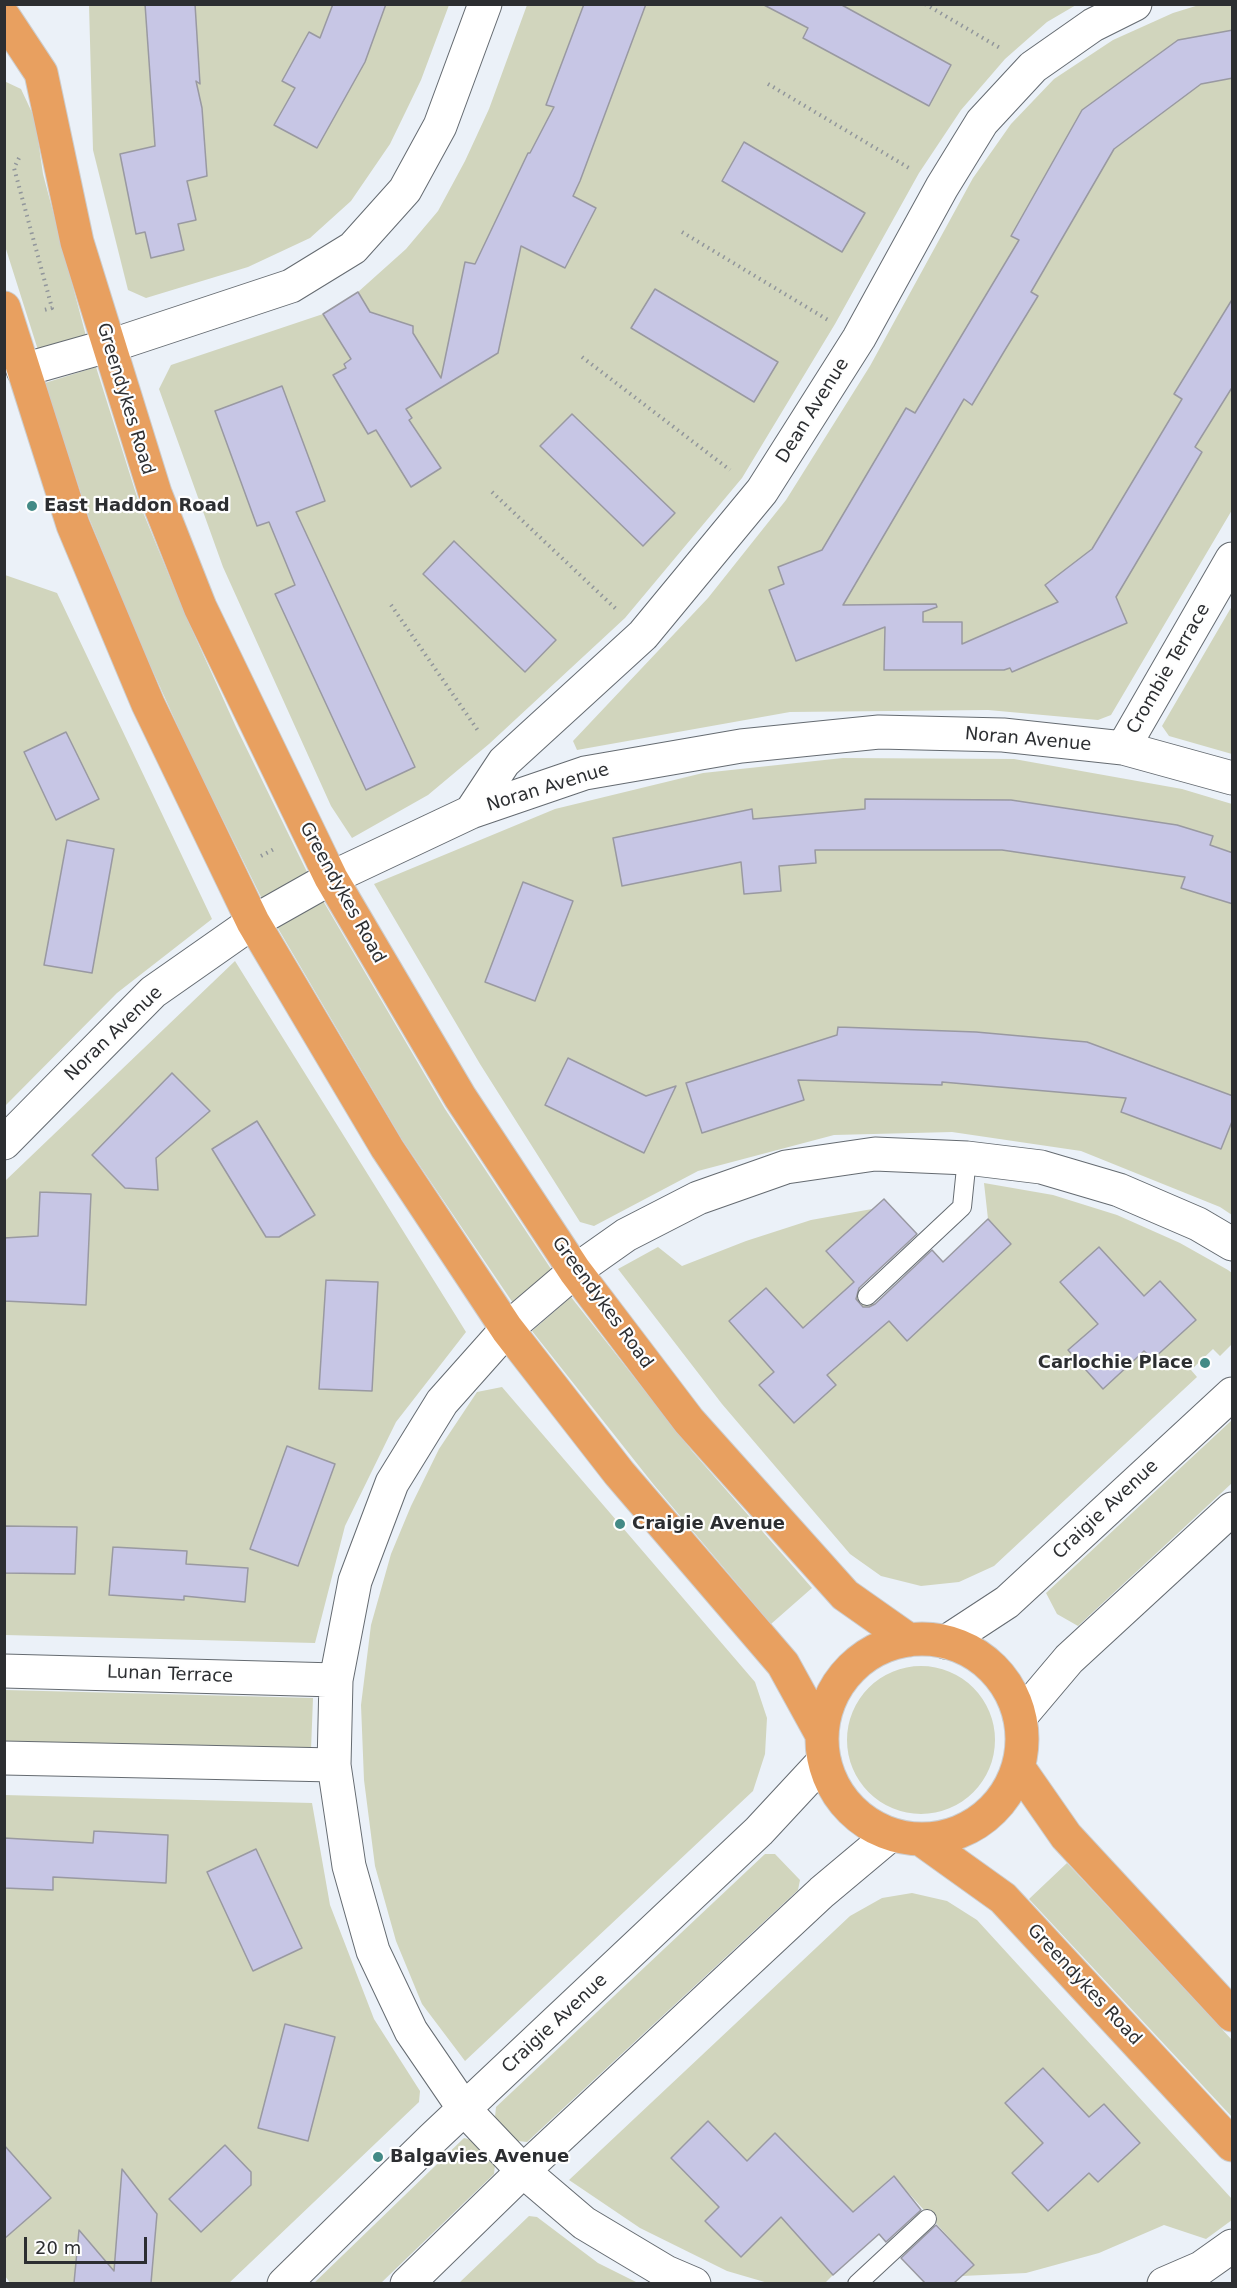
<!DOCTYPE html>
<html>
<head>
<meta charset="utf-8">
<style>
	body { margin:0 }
	#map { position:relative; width:1237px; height:2288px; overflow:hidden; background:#ebf1f8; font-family:"DejaVu Sans",sans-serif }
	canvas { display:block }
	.frame { position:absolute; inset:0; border:6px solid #2c2e31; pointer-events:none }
	.scale { position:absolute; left:24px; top:2237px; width:123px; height:27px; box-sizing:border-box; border:3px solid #2c2e31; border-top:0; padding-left:8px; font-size:18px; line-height:21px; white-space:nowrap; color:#2c2e31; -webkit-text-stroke:4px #fefefe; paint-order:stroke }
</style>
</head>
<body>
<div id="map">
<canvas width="1237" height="2288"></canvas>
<div class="frame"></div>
<div class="scale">20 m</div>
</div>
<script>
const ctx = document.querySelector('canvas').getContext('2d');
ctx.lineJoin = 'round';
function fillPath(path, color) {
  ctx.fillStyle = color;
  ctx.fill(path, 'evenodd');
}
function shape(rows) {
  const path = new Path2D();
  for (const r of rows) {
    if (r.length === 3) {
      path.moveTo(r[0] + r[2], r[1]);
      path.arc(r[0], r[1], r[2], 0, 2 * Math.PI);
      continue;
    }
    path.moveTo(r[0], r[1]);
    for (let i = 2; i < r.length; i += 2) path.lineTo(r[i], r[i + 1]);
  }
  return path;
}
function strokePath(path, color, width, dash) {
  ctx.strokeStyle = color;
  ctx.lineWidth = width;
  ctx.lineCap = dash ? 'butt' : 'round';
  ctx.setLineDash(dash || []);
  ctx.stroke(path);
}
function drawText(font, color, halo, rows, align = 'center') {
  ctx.font = font + ' "DejaVu Sans",sans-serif';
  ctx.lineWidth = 4.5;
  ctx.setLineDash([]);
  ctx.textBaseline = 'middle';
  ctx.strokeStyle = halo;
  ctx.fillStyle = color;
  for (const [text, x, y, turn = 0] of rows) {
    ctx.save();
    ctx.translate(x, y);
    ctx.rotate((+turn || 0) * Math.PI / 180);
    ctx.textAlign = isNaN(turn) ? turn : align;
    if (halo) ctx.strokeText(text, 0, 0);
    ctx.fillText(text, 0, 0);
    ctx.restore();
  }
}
const green = shape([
	[89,5,449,5,421,80,390,144,351,201,310,238,248,267,146,298,128,290,93,150],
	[527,5,1076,5,1047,22,1005,59,961,110,919,173,835,324,742,478,625,618,489,744,428,795,352,838,331,806,223,567,159,389,171,365,323,314,358,292,406,249,438,211,465,161,489,109],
	[1199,5,1232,5,1232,510,1111,715,1098,720,988,710,790,712,577,750,573,741,708,598,786,500,870,366,973,178,1011,124,1054,79,1113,40,1173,13],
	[4,81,21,89,35,119,43,174,86,336,38,350,5,246],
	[96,367,138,500,184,612,236,727,309,876,263,901,188,749,137,636,89,518,45,383],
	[5,575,57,593,212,919,117,993,5,1106],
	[1232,606,1232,754,1169,736,1162,726],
	[843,758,1014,759,1182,789,1232,804,1232,1215,1220,1207,1081,1151,952,1132,834,1135,698,1171,594,1226,580,1222,480,1064,374,884,555,809,703,773],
	[322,899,445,1109,553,1272,513,1303,401,1138,276,925],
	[235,961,466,1332,396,1422,345,1526,315,1643,5,1635,5,1181],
	[984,1183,1053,1195,1117,1215,1180,1243,1228,1270,1232,1273,1232,1344,1220,1356,1213,1349,1191,1370,1197,1377,994,1566,959,1582,921,1586,881,1576,850,1554,722,1404,618,1269,658,1247,682,1266,746,1241,811,1220,872,1209,826,1252,907,1340,1011,1244,988,1219],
	[571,1297,692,1451,812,1588,771,1624,654,1485,532,1331],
	[502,1387,755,1682,767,1718,765,1754,753,1791,465,2061,422,2004,396,1941,375,1866,364,1780,361,1705,371,1625,391,1554,411,1506,439,1449,477,1392],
	[1232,1420,1232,1483,1078,1626,1057,1614,1046,1593],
	[921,1740,74],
	[5,1690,313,1698,311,1750,5,1742],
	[4,1795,312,1803,330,1905,374,2019,420,2091,419,2102,229,2283,11,2284,5,2276],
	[765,1854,775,1854,800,1880,798,1890,527,2142,518,2141,495,2117,496,2107],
	[1067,1863,1232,2040,1232,2117,1029,1899],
	[912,1893,947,1901,977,1920,1232,2199,1232,2220,1206,2239,1164,2225,1099,2253,1026,2273,962,2276,974,2265,893,2176,811,2250,833,2275,825,2283,768,2283,727,2271,640,2228,569,2180,850,1916,882,1898],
	[464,2138,472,2140,495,2165,494,2174,381,2283,313,2284],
	[529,2216,537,2217,598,2263,638,2283,459,2283]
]);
const building = shape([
	[145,4,195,4,200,84,196,81,202,108,207,176,187,181,196,220,178,224,184,250,151,258,145,232,136,234,120,154,155,146,145,4],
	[333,4,386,4,365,62,317,148,274,125,295,88,282,81,309,32,320,38,333,4],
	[584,4,646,4,580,181,573,196,596,208,565,268,521,246,498,353,406,409,412,418,409,420,441,468,411,487,376,430,368,434,333,375,346,368,344,364,351,359,323,314,358,292,370,312,413,326,413,333,441,378,465,262,475,264,528,153,530,153,554,107,546,105,584,4],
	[762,4,840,4,951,65,929,106,803,38,808,28,762,4],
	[1233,30,1233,78,1201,84,1114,149,1031,292,1038,296,1005,350,972,405,964,399,843,605,936,604,937,607,923,612,923,622,962,622,962,644,1058,602,1045,585,1092,549,1182,399,1174,394,1233,298,1233,386,1195,447,1202,452,1116,597,1127,623,1012,672,1010,668,1004,670,884,670,885,627,796,661,769,590,784,584,778,567,822,550,906,408,915,413,1019,240,1011,236,1082,110,1178,40,1233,30],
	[744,142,865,213,842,252,722,181,744,142],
	[655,289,778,362,754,402,631,328,655,289],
	[282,386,325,501,296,512,415,767,366,790,275,594,295,585,269,522,257,526,215,411,282,386],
	[572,414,675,513,643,546,540,446,572,414],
	[454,541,556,640,525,672,423,574,454,541],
	[66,732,99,799,56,820,24,752,66,732],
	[865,799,1011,800,1177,825,1213,836,1210,845,1233,853,1233,904,1181,888,1185,877,1002,850,815,850,816,863,779,866,781,891,744,894,741,862,622,886,613,838,752,809,753,819,865,809,865,799],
	[67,840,114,849,92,973,44,965,67,840],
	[523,882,573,901,535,1001,485,982,523,882],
	[838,1027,976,1032,1087,1042,1233,1096,1233,1119,1221,1149,1121,1112,1126,1098,942,1082,942,1085,798,1080,804,1100,702,1133,686,1083,837,1035,838,1027],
	[568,1058,646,1096,676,1086,644,1153,545,1105,568,1058],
	[172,1073,210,1111,156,1158,158,1190,125,1188,92,1155,172,1073],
	[257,1121,315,1215,279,1237,266,1237,212,1149,257,1121],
	[40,1192,91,1194,86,1305,4,1301,4,1238,38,1236,40,1192],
	[884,1199,917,1234,859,1288,856,1299,863,1307,869,1307,875,1304,932,1250,943,1262,988,1219,1011,1244,907,1341,889,1321,827,1375,836,1385,794,1423,759,1385,774,1372,729,1321,766,1288,803,1328,854,1282,826,1251,884,1199],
	[1099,1247,1144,1296,1160,1281,1196,1320,1153,1359,1144,1351,1103,1389,1068,1350,1098,1324,1060,1282,1099,1247],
	[326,1280,378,1282,372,1391,319,1389,326,1280],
	[287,1446,335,1464,298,1566,250,1549,287,1446],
	[4,1526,77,1527,75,1574,4,1573,4,1526],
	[113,1547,187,1551,186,1564,248,1568,245,1602,184,1596,184,1600,109,1595,113,1547],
	[94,1831,168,1835,166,1883,53,1877,53,1890,4,1888,4,1838,93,1843,94,1831],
	[256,1849,302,1948,253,1971,207,1872,256,1849],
	[285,2024,335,2037,308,2141,258,2128,285,2024],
	[1043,2068,1089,2117,1104,2104,1140,2143,1098,2182,1089,2173,1048,2211,1012,2173,1043,2143,1005,2103,1043,2068],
	[708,2121,747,2161,775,2133,853,2212,894,2176,921,2210,886,2242,879,2234,833,2275,781,2217,741,2257,705,2221,719,2207,671,2158,708,2121],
	[4,2145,51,2198,4,2239,4,2145],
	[225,2145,251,2172,251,2185,201,2232,169,2199,225,2145],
	[122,2169,157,2214,151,2283,74,2283,79,2230,114,2271,122,2169],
	[936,2225,974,2265,954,2283,925,2283,901,2258,936,2225]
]);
const path = shape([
	[925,4,1000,48],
	[768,84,909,168],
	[19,158,14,168,52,308,44,310],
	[682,232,828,320],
	[582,357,730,470],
	[492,492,616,609],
	[391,605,479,732],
	[261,856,276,848]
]);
const service = shape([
	[867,1296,962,1207,967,1158],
	[857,2284,927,2219]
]);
const minor = shape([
	[23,370,125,341,291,286,353,248,405,190,440,126,485,4],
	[1123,748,1232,559],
	[471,812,504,762,643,635,762,491,859,338,942,187,982,122,1033,67,1093,25,1135,4],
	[4,1143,153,992,253,922,331,878,471,812,585,773,741,746,879,732,1003,735,1123,748,1232,778],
	[4,1671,336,1680],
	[4,1758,334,1765],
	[694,2284,666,2272,584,2223,523,2171,465,2110,411,2031,373,1951,349,1866,334,1765,336,1680,355,1581,392,1483,442,1402,507,1329,575,1271,626,1235,698,1198,786,1167,875,1154,967,1158,1041,1167,1119,1190,1198,1224,1232,1244],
	[1164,2284,1201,2268,1232,2246]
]);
const tertiary = shape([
	[946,1642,1007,1602,1232,1394],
	[1020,1717,1069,1659,1232,1509],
	[284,2284,432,2139,759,1831,824,1761],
	[407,2284,523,2171,822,1892,890,1835]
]);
const trunk = shape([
	[4,17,41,73,77,242,155,493,200,607,331,878,460,1097,575,1271,689,1421,845,1595,909,1640],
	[4,308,73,525,148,704,253,922,387,1148,507,1329,619,1473,783,1664,822,1735],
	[922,1739,100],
	[1018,1767,1066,1836,1232,2015],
	[922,1840,1003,1898,1232,2145]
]);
const markers = [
	[32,506,6,"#438a86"],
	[1205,1363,6,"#438a86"],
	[620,1524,6,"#438a86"],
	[378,2157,6,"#438a86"]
];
const streetNames = [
	["Greendykes Road",125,399,73],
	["Dean Avenue",813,411,-58],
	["Crombie Terrace",1169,669,-60],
	["Noran Avenue",1028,740,5],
	["Noran Avenue",548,788,-17],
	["Greendykes Road",342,893,61],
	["Noran Avenue",114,1034,-44],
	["Greendykes Road",602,1303,54],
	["Craigie Avenue",1106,1510,-43],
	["Lunan Terrace",170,1675,2],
	["Greendykes Road",1084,1985,47],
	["Craigie Avenue",555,2024,-43]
];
const poiNames = [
	["East Haddon Road",44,506],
	["Carlochie Place",1193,1363,"right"],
	["Craigie Avenue",632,1524],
	["Balgavies Avenue",390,2157]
];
fillPath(green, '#d1d5bd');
fillPath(building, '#c7c6e5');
strokePath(building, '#9999a1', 1.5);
strokePath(service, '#656b71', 20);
strokePath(minor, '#656b71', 35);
strokePath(tertiary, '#656b71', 35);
strokePath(trunk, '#cccdce', 35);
strokePath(path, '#91969b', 4, [1.5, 4.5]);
strokePath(service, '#fff', 18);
strokePath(minor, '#fff', 33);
strokePath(tertiary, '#fff', 33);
strokePath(trunk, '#e8a060', 33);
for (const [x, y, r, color] of markers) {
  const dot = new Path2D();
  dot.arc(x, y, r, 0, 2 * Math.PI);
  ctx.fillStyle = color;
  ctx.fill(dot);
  strokePath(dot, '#fefefe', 2);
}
drawText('18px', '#2c2e31', '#fefefe', streetNames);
drawText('bold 18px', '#2c2e31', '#fefefe', poiNames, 'left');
</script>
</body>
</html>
